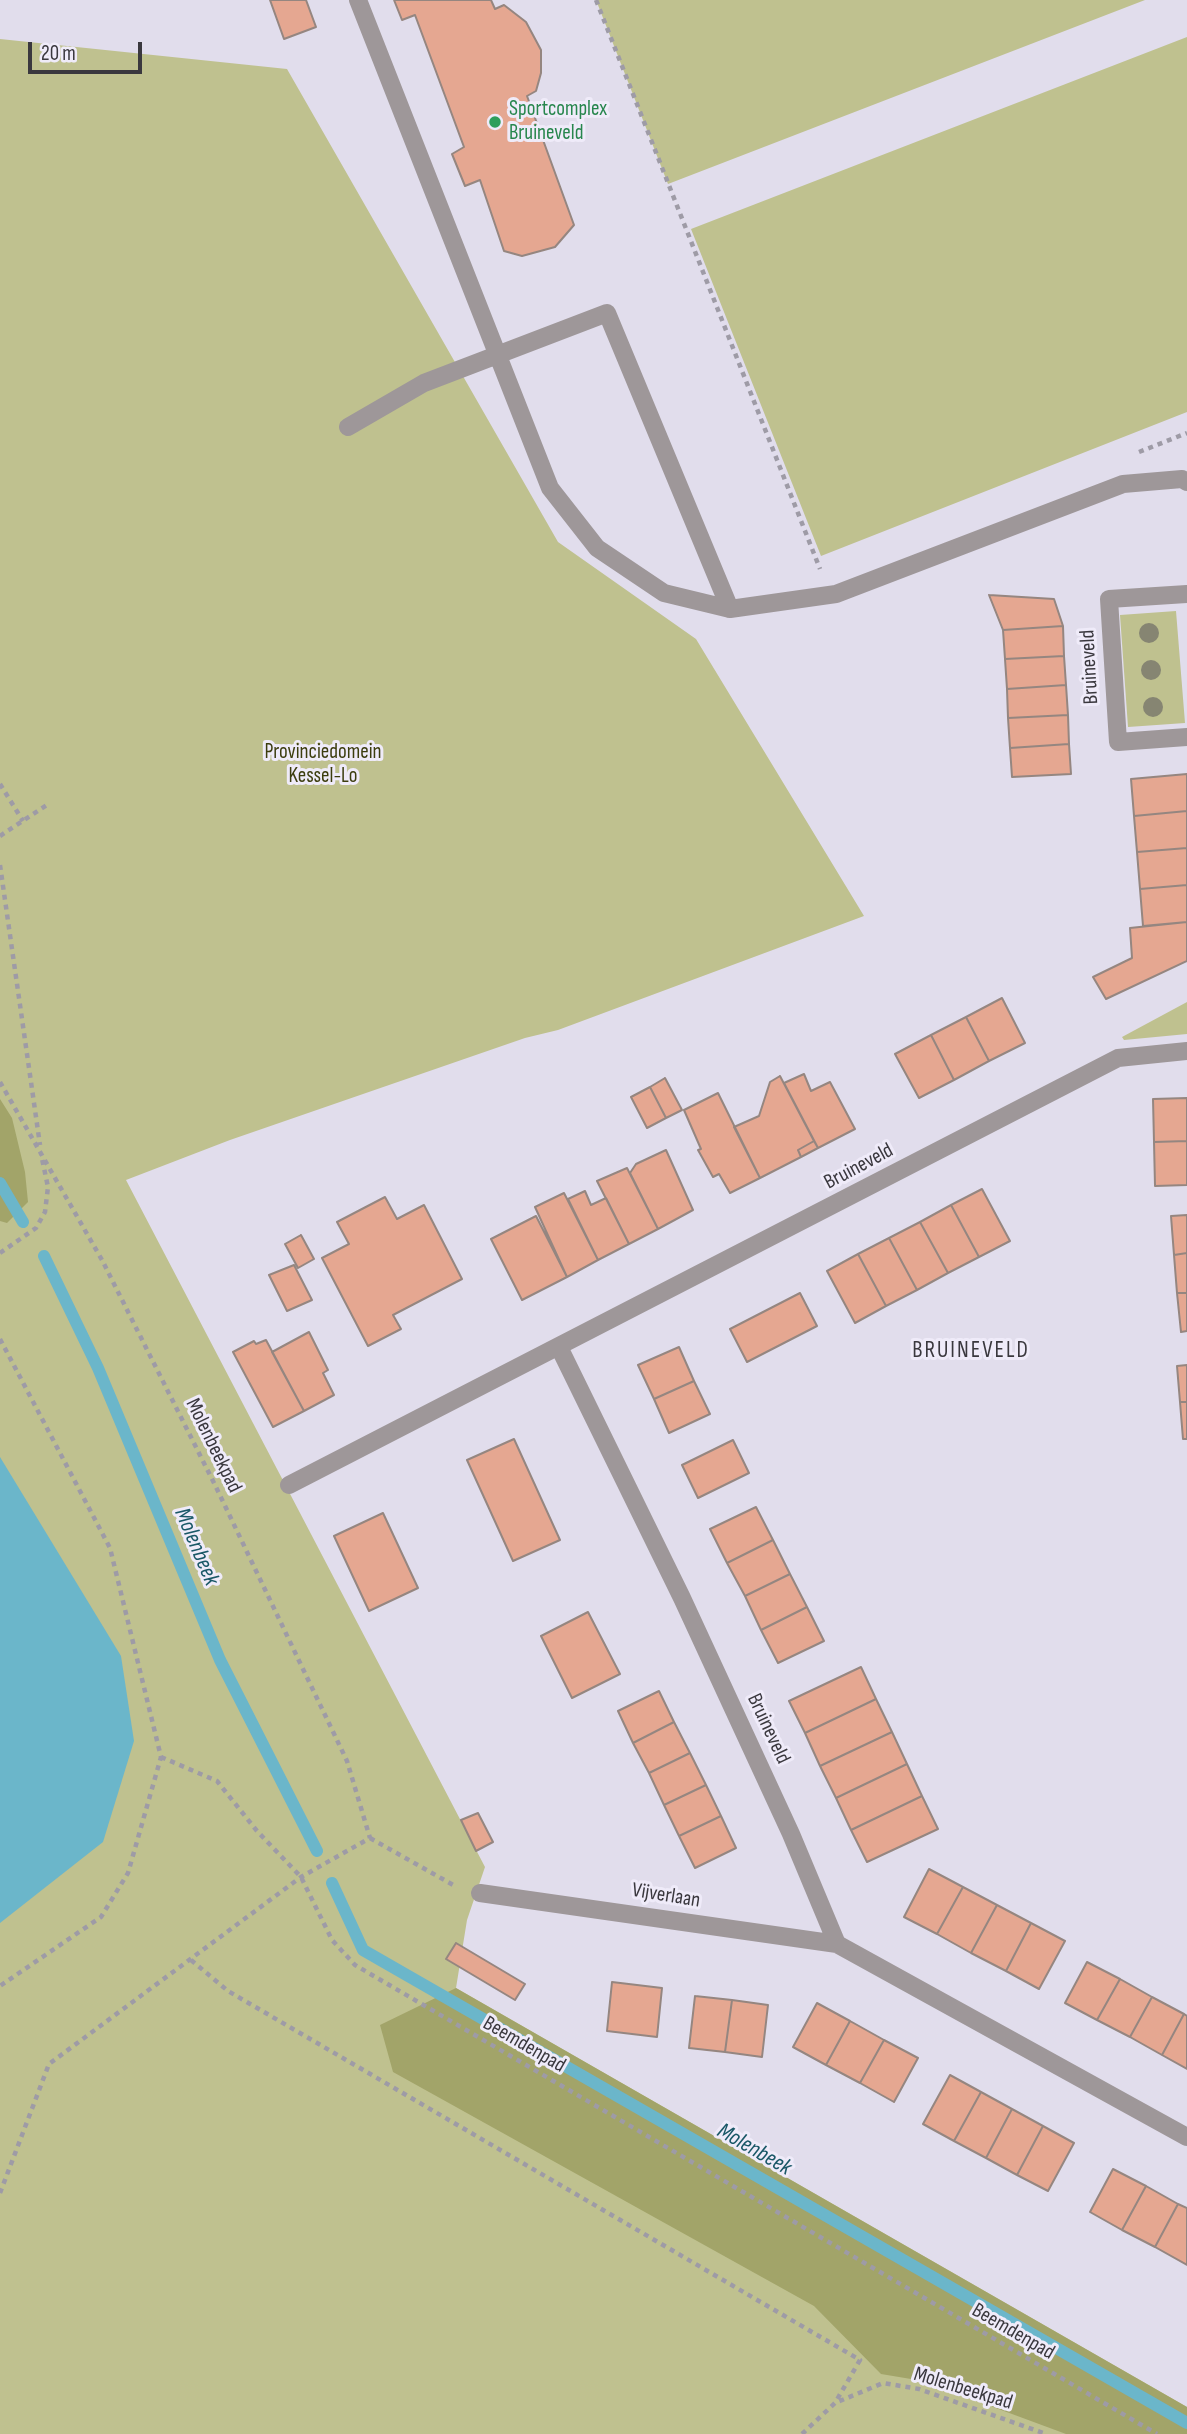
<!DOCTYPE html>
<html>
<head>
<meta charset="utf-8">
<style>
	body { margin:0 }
	#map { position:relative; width:1187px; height:2434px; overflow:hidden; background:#e1ddec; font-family:"Sofia Sans Condensed",sans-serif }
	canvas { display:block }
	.scale { position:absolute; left:28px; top:42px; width:114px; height:32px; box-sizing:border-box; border:4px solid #3a383e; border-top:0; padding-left:9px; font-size:21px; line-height:24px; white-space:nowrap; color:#3a383e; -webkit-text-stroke:5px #efebf9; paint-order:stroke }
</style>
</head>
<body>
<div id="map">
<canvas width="1187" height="2434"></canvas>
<div class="scale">20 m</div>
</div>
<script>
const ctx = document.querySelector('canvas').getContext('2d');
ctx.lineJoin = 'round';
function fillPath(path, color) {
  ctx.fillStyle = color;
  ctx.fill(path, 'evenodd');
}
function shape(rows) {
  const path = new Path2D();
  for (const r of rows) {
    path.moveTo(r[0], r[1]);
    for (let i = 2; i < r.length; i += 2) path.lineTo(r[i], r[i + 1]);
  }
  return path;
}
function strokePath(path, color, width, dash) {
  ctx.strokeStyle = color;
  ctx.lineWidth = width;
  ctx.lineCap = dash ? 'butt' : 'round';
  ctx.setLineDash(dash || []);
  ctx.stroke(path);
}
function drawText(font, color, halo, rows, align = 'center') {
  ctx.font = font + ' "Sofia Sans Condensed",sans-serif';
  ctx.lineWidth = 6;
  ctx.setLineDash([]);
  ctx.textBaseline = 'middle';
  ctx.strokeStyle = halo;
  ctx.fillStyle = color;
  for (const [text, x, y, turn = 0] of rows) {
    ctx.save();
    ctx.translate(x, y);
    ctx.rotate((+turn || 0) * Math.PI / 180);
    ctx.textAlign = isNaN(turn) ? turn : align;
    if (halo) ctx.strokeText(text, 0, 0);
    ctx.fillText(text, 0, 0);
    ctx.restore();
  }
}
const green = shape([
	[596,0,1145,0,668,184],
	[1187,37,1187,412,821,556,691,229],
	[0,39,287,69,558,542,696,639,864,916,558,1030,525,1038,230,1140,126,1180,485,1867,467,1920,456,1988,1187,2407,1187,2434,0,2434],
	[1176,611,1185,723,1128,727,1120,615],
	[1187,1002,1187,1034,1124,1040,1122,1037]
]);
const forest = shape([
	[0,1099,12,1118,25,1172,28,1202,7,1223,0,1221],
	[456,1988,1187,2407,1187,2434,1066,2434,923,2381,881,2374,814,2306,393,2072,380,2025]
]);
const water = shape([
	[0,1457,121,1656,134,1741,103,1842,0,1923]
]);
const stream = shape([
	[0,1183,23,1222],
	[44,1256,98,1368,220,1660,317,1851],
	[332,1883,363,1950,1187,2423]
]);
const building = shape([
	[270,0,306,0,316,27,284,39,270,0],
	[394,0,491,0,495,9,504,5,526,22,541,50,541,73,536,91,527,96,574,225,555,247,522,256,504,251,480,180,465,186,452,154,464,147,415,15,402,20,394,0],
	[989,595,1054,599,1063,626,1003,630,989,595],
	[1063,626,1064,656,1005,659,1003,630,1063,626],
	[1064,656,1066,685,1007,689,1005,659,1064,656],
	[1066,685,1068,715,1008,718,1007,689,1066,685],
	[1068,715,1069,744,1010,748,1008,718,1068,715],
	[1069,744,1071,774,1012,777,1010,748,1069,744],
	[1187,774,1187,811,1134,816,1131,779,1187,774],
	[1187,811,1187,848,1137,852,1134,816,1187,811],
	[1187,848,1187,885,1140,889,1137,852,1187,848],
	[1187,885,1187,922,1143,926,1140,889,1187,885],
	[1187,922,1187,961,1106,999,1093,977,1132,958,1130,928,1187,922],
	[1002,998,1025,1043,989,1061,966,1017,1002,998],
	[966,1017,989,1061,954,1080,931,1035,966,1017],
	[931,1035,954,1080,919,1098,895,1054,931,1035],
	[804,1074,811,1091,830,1082,855,1129,818,1148,784,1083,804,1074],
	[780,1076,814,1141,798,1150,801,1157,760,1178,734,1127,759,1116,770,1082,780,1076],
	[665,1078,682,1110,666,1118,650,1087,665,1078],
	[650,1087,666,1118,647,1128,631,1097,650,1087],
	[718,1093,760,1178,730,1193,719,1174,713,1177,698,1150,701,1149,684,1110,718,1093],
	[1187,1098,1187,1141,1154,1142,1153,1099,1187,1098],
	[814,1141,818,1148,801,1157,798,1150,814,1141],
	[1187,1141,1187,1185,1155,1186,1154,1142,1187,1141],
	[666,1150,693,1210,658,1229,630,1173,636,1164,666,1150],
	[627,1168,658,1229,629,1244,597,1181,627,1168],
	[982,1189,1010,1241,979,1257,951,1205,982,1189],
	[585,1191,591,1205,606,1198,629,1244,598,1260,568,1199,585,1191],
	[564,1193,598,1260,567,1277,535,1207,564,1193],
	[385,1197,397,1219,424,1205,462,1279,393,1315,401,1329,368,1346,322,1258,349,1244,337,1222,385,1197],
	[951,1205,979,1257,948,1273,920,1222,951,1205],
	[1187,1215,1187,1253,1174,1255,1171,1216,1187,1215],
	[536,1216,567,1277,522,1300,491,1239,536,1216],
	[920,1222,948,1273,917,1290,889,1238,920,1222],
	[301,1235,314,1259,298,1268,285,1244,301,1235],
	[889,1238,917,1290,886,1306,858,1254,889,1238],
	[1187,1253,1187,1293,1177,1293,1174,1255,1187,1253],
	[858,1254,886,1306,855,1323,827,1271,858,1254],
	[294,1265,312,1300,287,1311,269,1275,294,1265],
	[800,1293,817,1326,747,1362,730,1329,800,1293],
	[1177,1293,1187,1293,1187,1331,1181,1332,1177,1293],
	[309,1332,328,1370,323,1373,334,1395,304,1411,272,1352,309,1332],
	[266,1340,304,1411,273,1427,233,1352,254,1341,256,1344,266,1340],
	[679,1347,694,1381,654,1399,638,1365,679,1347],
	[1187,1365,1187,1402,1180,1402,1177,1366,1187,1365],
	[694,1381,710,1414,669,1433,654,1399,694,1381],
	[1180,1402,1187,1402,1187,1439,1183,1439,1180,1402],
	[514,1439,560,1540,513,1561,467,1460,514,1439],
	[733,1440,749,1473,698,1498,682,1465,733,1440],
	[756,1507,773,1540,727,1563,710,1529,756,1507],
	[383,1513,418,1588,369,1611,334,1536,383,1513],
	[773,1540,790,1574,745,1596,727,1563,773,1540],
	[790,1574,807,1607,761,1630,745,1596,790,1574],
	[807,1607,824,1641,778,1663,761,1630,807,1607],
	[588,1612,620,1674,572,1698,541,1636,588,1612],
	[861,1667,876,1699,805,1733,789,1701,861,1667],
	[659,1691,674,1722,633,1743,618,1711,659,1691],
	[876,1699,892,1732,820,1766,805,1733,876,1699],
	[674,1722,690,1753,649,1773,633,1743,674,1722],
	[892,1732,907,1764,836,1798,820,1766,892,1732],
	[690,1753,706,1785,664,1805,649,1773,690,1753],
	[907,1764,922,1796,851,1830,836,1798,907,1764],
	[706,1785,721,1816,679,1836,664,1805,706,1785],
	[922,1796,938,1829,867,1862,851,1830,922,1796],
	[478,1813,493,1842,476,1851,461,1820,478,1813],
	[721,1816,736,1848,695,1868,679,1836,721,1816],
	[929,1869,963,1887,937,1934,904,1917,929,1869],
	[963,1887,997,1905,971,1953,937,1934,963,1887],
	[997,1905,1031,1923,1006,1971,971,1953,997,1905],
	[1031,1923,1065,1941,1039,1989,1006,1971,1031,1923],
	[456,1943,525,1984,515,2000,446,1959,456,1943],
	[1087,1962,1120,1979,1097,2020,1065,2003,1087,1962],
	[1120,1979,1152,1997,1130,2037,1097,2020,1120,1979],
	[612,1982,662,1988,657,2037,607,2031,612,1982],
	[695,1996,732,2000,725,2052,689,2048,695,1996],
	[1152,1997,1184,2014,1162,2055,1130,2037,1152,1997],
	[732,2000,768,2005,762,2057,725,2052,732,2000],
	[817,2003,850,2021,826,2065,793,2047,817,2003],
	[1184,2014,1187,2016,1187,2069,1162,2055,1184,2014],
	[850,2021,884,2040,860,2083,826,2065,850,2021],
	[884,2040,918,2058,894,2102,860,2083,884,2040],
	[950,2075,981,2092,954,2141,923,2124,950,2075],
	[981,2092,1012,2109,986,2158,954,2141,981,2092],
	[1012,2109,1043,2126,1017,2175,986,2158,1012,2109],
	[1043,2126,1074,2143,1048,2191,1017,2175,1043,2126],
	[1113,2169,1146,2186,1122,2230,1090,2212,1113,2169],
	[1146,2186,1178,2204,1155,2247,1122,2230,1146,2186],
	[1178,2204,1187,2208,1187,2265,1155,2247,1178,2204]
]);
const path = shape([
	[596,0,820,569],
	[1139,452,1187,433],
	[0,784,23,821],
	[0,836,50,803],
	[0,865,40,1145],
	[0,1082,102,1260,215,1485,347,1761,370,1838],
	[0,1253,36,1228,45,1212,48,1187,41,1154],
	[0,1339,110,1548,161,1757,128,1873,101,1917,0,1986],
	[161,1757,217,1781,257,1831,301,1877,332,1940,355,1965,1157,2434],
	[370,1838,455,1886],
	[191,1960,228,1991,860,2360,835,2403],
	[0,2193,49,2064,301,1877,370,1838],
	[802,2434,835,2403,883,2383,919,2389,1046,2434]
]);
const lane = shape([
	[358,0,550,488,597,548,664,593,730,609],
	[348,427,424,383,607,313,730,609,836,594,1123,484,1182,479,1187,482]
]);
const street = shape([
	[1187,594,1109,599,1118,742,1187,737],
	[559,1347,682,1598,791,1834,837,1944],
	[289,1485,1118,1058,1187,1051],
	[480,1893,837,1944,1187,2137]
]);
const trees = [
	[1149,633],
	[1151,670],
	[1153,707]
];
const markers = [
	[495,122,7,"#2e9e5b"]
];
const leisureNames = [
	["Sportcomplex",509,110],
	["Bruineveld",509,134]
];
const streetNames = [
	["Bruineveld",1090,667,-93],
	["Bruineveld",859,1167,-28],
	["Molenbeekpad",213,1446,64],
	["Bruineveld",768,1729,65],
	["Vijverlaan",666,1896,9],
	["Beemdenpad",524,2045,30],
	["Beemdenpad",1013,2332,30],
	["Molenbeekpad",963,2389,17]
];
const parkNames = [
	["Provinciedomein",323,753],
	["Kessel-Lo",323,777]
];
const neighbourhoodNames = [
	["BRUINEVELD",971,1351]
];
const waterNames = [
	["Molenbeek",196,1547,67],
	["Molenbeek",754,2150,30]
];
fillPath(green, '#bfc18f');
fillPath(forest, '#a2a469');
fillPath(water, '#6bb6ca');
strokePath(stream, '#6bb6ca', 12);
fillPath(building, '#e5a791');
strokePath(building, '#958680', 2);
strokePath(path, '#9e9ba6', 4.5, [5, 5]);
strokePath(lane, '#9e9799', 18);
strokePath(street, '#9e9799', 18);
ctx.fillStyle = '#868572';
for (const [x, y] of trees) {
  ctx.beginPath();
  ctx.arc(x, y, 10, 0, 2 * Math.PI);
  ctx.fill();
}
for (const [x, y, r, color] of markers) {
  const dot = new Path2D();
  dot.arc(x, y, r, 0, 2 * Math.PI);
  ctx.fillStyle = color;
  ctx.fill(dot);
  strokePath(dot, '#efebf9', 2.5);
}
drawText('21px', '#27864d', '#efebf9', leisureNames, 'left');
drawText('21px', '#3a383e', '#efebf9', streetNames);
drawText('21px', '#3c3d0e', '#efebf9', parkNames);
ctx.letterSpacing = '2px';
drawText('23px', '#3a383e', '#efebf9', neighbourhoodNames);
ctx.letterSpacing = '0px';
drawText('italic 23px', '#1a5867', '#efebf9', waterNames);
</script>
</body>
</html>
